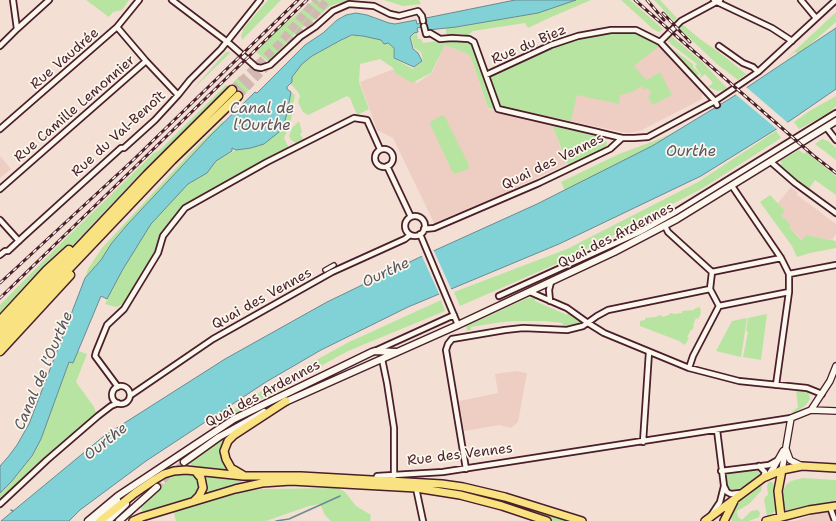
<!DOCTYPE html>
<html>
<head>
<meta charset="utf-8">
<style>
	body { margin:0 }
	canvas { display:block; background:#f3dfd4 }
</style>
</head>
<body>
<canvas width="836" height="521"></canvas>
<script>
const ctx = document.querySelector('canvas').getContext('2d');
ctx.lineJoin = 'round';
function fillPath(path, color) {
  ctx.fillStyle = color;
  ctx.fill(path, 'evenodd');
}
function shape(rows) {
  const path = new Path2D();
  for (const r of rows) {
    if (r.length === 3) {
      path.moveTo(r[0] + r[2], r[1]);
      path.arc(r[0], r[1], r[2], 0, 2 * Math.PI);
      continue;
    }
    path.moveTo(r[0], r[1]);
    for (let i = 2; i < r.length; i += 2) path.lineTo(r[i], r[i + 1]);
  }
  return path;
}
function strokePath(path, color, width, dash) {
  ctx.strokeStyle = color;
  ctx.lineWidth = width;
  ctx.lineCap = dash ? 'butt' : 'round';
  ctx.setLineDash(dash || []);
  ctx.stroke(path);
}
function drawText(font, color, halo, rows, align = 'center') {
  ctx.font = font + ' "Shantell Sans",sans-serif';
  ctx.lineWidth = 3.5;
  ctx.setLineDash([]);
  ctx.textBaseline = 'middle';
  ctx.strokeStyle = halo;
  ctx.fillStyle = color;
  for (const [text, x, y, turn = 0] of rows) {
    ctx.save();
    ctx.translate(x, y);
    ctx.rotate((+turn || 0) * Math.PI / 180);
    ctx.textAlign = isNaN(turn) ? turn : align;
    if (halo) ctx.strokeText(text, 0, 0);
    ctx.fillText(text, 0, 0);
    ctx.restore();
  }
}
const built = shape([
	[637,33,656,44,667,55,702,93,702,99,640,131,627,133,499,106,489,77,569,40],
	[445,45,470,55,488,109,552,125,567,164,507,192,434,223,393,138,377,130,360,82,394,69,417,83,432,73],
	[0,156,11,169,0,178],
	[791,187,798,193,797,195,836,224,836,234,832,240,807,235,802,240,789,227,790,225,781,215,778,203],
	[517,371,527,373,518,422,511,428,499,425,464,431,459,401,498,393,495,374],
	[836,510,836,521,794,521,823,511]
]);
const green = shape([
	[86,0,129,0,122,10,113,12,109,17],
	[268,0,281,0,242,40,241,35,243,32,243,29],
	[314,0,348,0,330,6,315,19,297,31,269,62,256,52,280,28],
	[384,0,419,0,421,4,403,6],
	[576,0,591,0,549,18,528,28,525,23,473,31,467,36,463,34,446,34,446,28,538,13],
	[621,0,630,0,663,29,659,32,653,29],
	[654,0,660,0,677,18,674,21],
	[836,12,836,22,799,54,795,52,785,60],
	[682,24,700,39,720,53,746,74,738,80,717,64,679,28],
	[624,32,637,33,647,38,659,46,634,66,646,80,660,72,672,95,652,105,648,96,651,94,650,90,647,88,644,90,642,86,632,92,620,95,619,104,577,95,571,121,499,106,489,77,569,40],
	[417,33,418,39,421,39,423,43,452,39,467,41,473,43,496,110,488,108,470,55,445,45,431,73,412,83,395,73,393,68,380,59,360,64,359,82,369,109,357,115,350,98,347,96,308,115,303,112,298,102,300,96,298,92,291,84,292,77,302,64,312,56,340,40,353,36,363,36,380,40,384,44,388,44,393,48,393,58,413,69,423,61,421,52,414,48,411,36],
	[671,36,702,62,727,88,724,90,718,91,708,87,713,83,705,74,699,79,701,75,695,66,697,64,672,45,668,41],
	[674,50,693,64,693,67,699,73,698,76,692,73],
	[226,52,230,52,229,54,191,91],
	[239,76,251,88,241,98,230,87],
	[226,85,228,87,132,183,71,247,0,315,0,305,55,249,154,153,160,150,177,133],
	[291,92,295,95,294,101,292,104,292,115,290,125,284,138,289,148,184,207,160,234,155,251,125,303,116,307,105,304,123,269,151,224,188,184,207,173,216,161,236,150,251,148,264,144,279,132,287,113],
	[836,96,836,106,829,113,799,129,794,122,811,110],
	[443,115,445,117,469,165,468,169,455,174,453,173,430,124,431,121],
	[223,121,224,123,210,136,127,225,111,244,101,260,85,278,88,269,102,248,191,152],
	[299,121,302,132,300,134,303,139,296,143,291,140,289,136,292,128],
	[552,125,601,137,604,139,607,143,605,148,568,165],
	[688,125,624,164,566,193,561,182,619,154,662,138],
	[776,131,781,138,703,188,572,257,460,306,454,292,567,249,698,182],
	[822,139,828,141,836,148,836,160,815,144],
	[799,150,804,154,806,152,836,176,836,195,815,180,809,189,780,165,782,163,780,161],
	[770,195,785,211,781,215,791,225,789,227,801,240,807,235,836,241,836,248,810,253,797,257,792,246,760,202],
	[528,298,533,298,535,299,535,301,567,315,568,312,575,316,581,322,581,324,562,327,563,323,545,321,512,321,495,323,471,327,471,330,467,331,466,326],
	[441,300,445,311,348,351,208,428,266,388,347,343],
	[700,307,701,313,698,319,696,318,693,325,694,326,692,330,691,330,687,337,689,338,685,345,679,341,640,326,640,321,645,320,645,318,657,317,657,316,661,315,662,317,669,315,669,314,671,313,674,314,682,313,682,311,694,310,694,309],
	[767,314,761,360,743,357,748,332,746,331,748,318],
	[747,318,741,357,716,351,732,321],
	[78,351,87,354,76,382,94,407,97,416,0,502,0,493,11,482,32,457,41,439,69,362,73,363],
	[796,390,806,391,809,394,810,399,806,405,793,414,792,412,798,407],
	[234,432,223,461,225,465,232,474,231,474,232,480,242,481,238,485,248,491,263,489,338,488,345,492,356,506,371,515,370,521,331,521,325,515,320,504,309,506,266,521,176,521,172,505,146,513,142,511,140,504,175,474,195,472,189,461],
	[760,470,762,472,762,474,738,492,733,492,730,491,727,486,725,477,728,474],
	[803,478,836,480,836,503,802,508,784,513,782,500,783,491,786,485,791,481],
	[769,481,772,482,776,487,777,508,773,513,767,516,764,500,765,497,768,495,767,486],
	[761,482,762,486,761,491,749,504,737,511,737,513,738,517,742,520,751,511,758,510,760,513,759,517,749,521,732,521,730,516,734,506,756,489],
	[444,487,478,494,569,521,552,521,505,505,442,489]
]);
const water = shape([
	[515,0,576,0,538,13,456,27,428,30,427,26,417,28,418,32,414,33,410,37,413,49,418,53,422,61,414,67,394,58,394,48,388,43,384,44,381,40,363,36,352,35,341,40,312,56,302,64,292,77,292,82,287,87,287,89,291,92,287,113,284,124,279,132,264,144,251,148,236,150,232,148,232,151,216,161,207,173,188,184,151,224,123,269,107,299,101,296,73,363,69,362,41,439,32,456,11,482,0,493,0,466,8,457,17,445,29,424,85,278,101,260,111,244,127,225,210,136,255,92,257,93,305,45,323,33,337,20,346,15,356,13,367,15,389,23,395,24,416,20,417,24,427,22,426,18,431,17,515,0],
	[836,28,836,89,791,120,701,176,559,244,408,307,321,350,266,382,146,461,80,510,69,521,1,521,104,436,225,359,327,302,418,258,537,204,652,146,731,98,836,28]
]);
const pier = shape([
	[745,86,788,123,778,130,734,93],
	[433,249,452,291,440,296,421,254]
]);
const stream = shape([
	[11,510,13,511],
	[276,521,289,519,340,496]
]);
const secondaryTunnel = shape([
	[157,487,184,462]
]);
const motorwayTunnel = shape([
	[290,45,327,0],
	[232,90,280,43,316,0],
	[238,96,271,62]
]);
const pedestrian = shape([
	[325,270,334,265]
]);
const minor = shape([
	[172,0,230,44,256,67,261,68,270,65,300,37,315,27,333,11,349,4,374,6,390,14,399,16,418,11,422,16,423,21],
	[714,0,717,2,772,28,792,41],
	[801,0,816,18],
	[424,26,426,34,430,33,440,39,452,38,469,39,474,42,498,109,597,132,622,138,634,138,648,137,715,101,742,83,758,72,836,0],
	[117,27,146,61,178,95],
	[17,29,49,0],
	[660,42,681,21,720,0],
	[0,46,17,29,13,0],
	[719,46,743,63,753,67,758,72],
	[486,75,551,45,578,36,611,30,636,30,660,42,715,101,717,105],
	[826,127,836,140],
	[0,129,117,27,139,0],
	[384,158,9],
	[771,162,795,183,836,213],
	[387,166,411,217],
	[732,186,781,258,789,274,789,292,776,385],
	[0,189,146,61],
	[415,226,10],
	[0,220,19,241],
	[665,226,668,232,712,272],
	[424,229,434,228,539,183,610,149,622,138],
	[420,234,458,325],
	[0,255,5,251,8,251,24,236,121,148,124,148,155,120,178,95,190,80,221,49,260,0],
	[712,272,781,258],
	[712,272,710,289,719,306],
	[789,274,836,265],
	[530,292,567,308,588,323,604,333,689,368,739,381,807,388,822,394],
	[499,296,640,232,674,213,836,113],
	[550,301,549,290,551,282],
	[719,306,789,292],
	[377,350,454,315],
	[382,359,387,383,394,428,394,476],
	[689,368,693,356,719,306],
	[121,395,9],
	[118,387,95,356,96,352,107,325,124,309,158,253,163,236,185,208,267,162,354,118,367,120,380,149],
	[131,395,213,339,332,272,405,239,410,235],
	[717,430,724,486,727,492,731,494,740,493],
	[643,442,649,352],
	[759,466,765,472,763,478],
	[466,469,446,350,448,344,452,339,505,330,523,328,567,330,583,326,597,316,608,310,710,289],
	[721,471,769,465,778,460],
	[376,479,377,476,443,472,791,418],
	[416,488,423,521],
	[0,504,47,460,98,416,111,406,118,403],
	[830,507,835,521],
	[712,514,720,502,724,486]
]);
const tertiary = shape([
	[811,410,830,381,836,366],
	[786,449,790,460,802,466],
	[782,470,791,418,811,410,836,411],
	[768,476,774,467,783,451]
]);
const secondary = shape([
	[283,403,458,325,614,252,677,219,836,121],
	[184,462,219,437,264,412],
	[88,521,118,496,234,419,372,352,375,351,396,352],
	[96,521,117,500],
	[108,521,126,504],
	[119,521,157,487]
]);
const primary = shape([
	[243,475,231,468,226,459,224,451,228,441,234,435,286,401],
	[194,501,199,496,203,488,201,478,196,472],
	[781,517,778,491,782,470],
	[100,521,135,493,154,480,164,474,174,471,186,470,243,476,301,476,442,484,463,487,505,497,582,521],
	[133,521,142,517,235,489,262,483,291,481,416,488,460,495,502,506,547,521],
	[705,521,763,478,782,470,802,466,836,468],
	[724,521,734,501],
	[766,521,809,510,836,506]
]);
const motorway = shape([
	[0,321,47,270,69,250],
	[0,331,147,175,232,90],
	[0,341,172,160,238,96],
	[0,351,70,275]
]);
const rail = shape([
	[635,0,814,156,836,173],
	[647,0,664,20],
	[663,13,690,42],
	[0,283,131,162,298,0],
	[0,298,307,0]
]);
const streetNames = [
	["Rue du Biez",529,45,-23],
	["Rue Vaudrée",65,59,-41],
	["Rue Camille Lemonnier",75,109,-41],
	["Rue du Val-Benoît",119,134,-42],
	["Quai des Vennes",553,162,-26],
	["Quai des Ardennes",616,236,-27],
	["Quai des Vennes",262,299,-29],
	["Quai des Ardennes",263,394,-28],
	["Rue des Vennes",460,455,-7]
];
const waterNames = [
	["Canal de",262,109],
	["l'Ourthe",262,126],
	["Ourthe",691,152],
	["Ourthe",386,273,-25],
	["Canal de l'Ourthe",44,371,-67],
	["Ourthe",106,442,-38]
];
fillPath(built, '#eecec3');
fillPath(green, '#b8e4a1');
fillPath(water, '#81d2d7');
strokePath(water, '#6b8a92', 1);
fillPath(pier, '#f3dfd4');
strokePath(stream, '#6b8a92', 1.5);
strokePath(secondaryTunnel, '#d1b9b2', 6, [6, 3]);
strokePath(motorwayTunnel, '#d1b9b2', 8, [8, 4]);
strokePath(pedestrian, '#4a1f2b', 6);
strokePath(minor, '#4a1f2b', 8);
strokePath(tertiary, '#4a1f2b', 8);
strokePath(secondary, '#4a1f2b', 9);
strokePath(primary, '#4a1f2b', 10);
strokePath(motorway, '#4a1f2b', 11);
strokePath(pedestrian, '#fbf7ec', 3.5);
strokePath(minor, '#fbf7ec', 4.5);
strokePath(tertiary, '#fbf7ec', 5.5);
strokePath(secondary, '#fbf7ec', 6);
strokePath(primary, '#f8e281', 7);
strokePath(motorway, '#f8e281', 8);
strokePath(rail, '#4a1f2b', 3);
strokePath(rail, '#fbf7ec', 1.5, [4.5]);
drawText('14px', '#4a1f2b', '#fbf7ec', streetNames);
drawText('italic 15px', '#5a555f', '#fbf7ec', waterNames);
</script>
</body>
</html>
